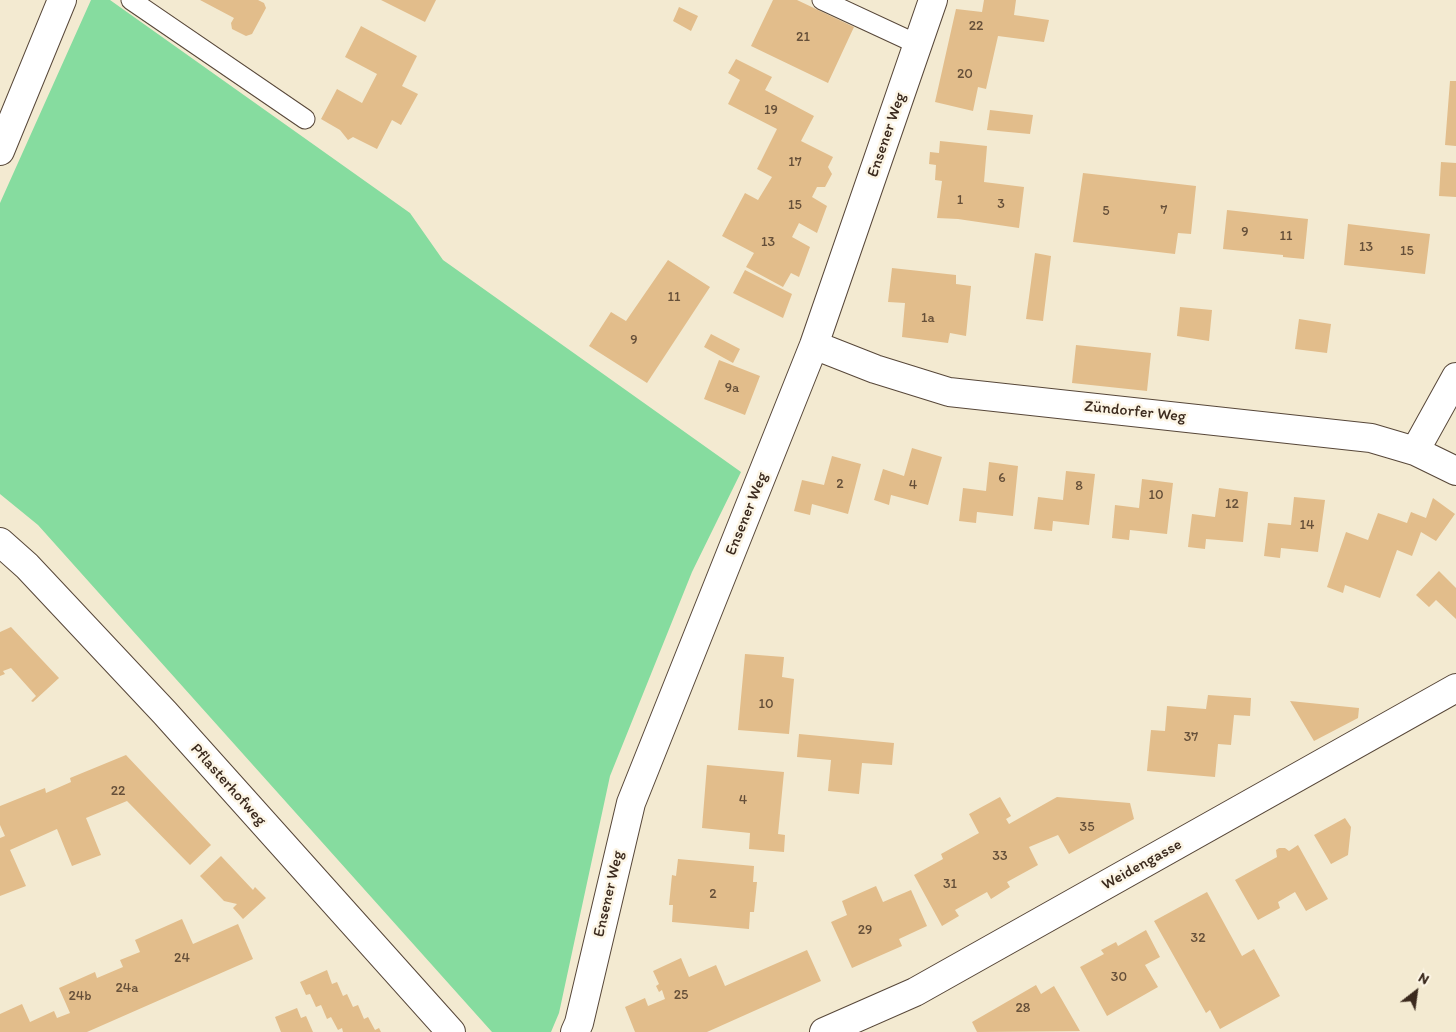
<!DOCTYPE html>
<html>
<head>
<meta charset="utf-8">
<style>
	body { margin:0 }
	#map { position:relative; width:1456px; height:1032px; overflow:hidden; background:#f3ead1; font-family:Itim,sans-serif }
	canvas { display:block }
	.north { position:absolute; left:1391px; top:967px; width:50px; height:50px; -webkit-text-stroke:4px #fcf5e5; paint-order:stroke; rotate:30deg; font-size:14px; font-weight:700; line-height:20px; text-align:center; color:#3b2a1e }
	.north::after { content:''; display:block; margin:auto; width:18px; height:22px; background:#3b2a1e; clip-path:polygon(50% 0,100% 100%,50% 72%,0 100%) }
</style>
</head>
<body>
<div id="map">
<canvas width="1456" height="1032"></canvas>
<div class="north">N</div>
</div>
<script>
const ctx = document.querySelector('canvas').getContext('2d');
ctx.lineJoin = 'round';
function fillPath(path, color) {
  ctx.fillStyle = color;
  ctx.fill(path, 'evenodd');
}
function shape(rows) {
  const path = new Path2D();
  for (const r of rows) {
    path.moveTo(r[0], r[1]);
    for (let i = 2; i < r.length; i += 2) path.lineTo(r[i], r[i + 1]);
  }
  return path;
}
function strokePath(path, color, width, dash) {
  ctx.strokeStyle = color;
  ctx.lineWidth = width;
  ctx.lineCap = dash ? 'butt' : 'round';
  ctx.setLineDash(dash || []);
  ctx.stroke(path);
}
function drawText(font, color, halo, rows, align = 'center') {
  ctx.font = font + ' Itim,sans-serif';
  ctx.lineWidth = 5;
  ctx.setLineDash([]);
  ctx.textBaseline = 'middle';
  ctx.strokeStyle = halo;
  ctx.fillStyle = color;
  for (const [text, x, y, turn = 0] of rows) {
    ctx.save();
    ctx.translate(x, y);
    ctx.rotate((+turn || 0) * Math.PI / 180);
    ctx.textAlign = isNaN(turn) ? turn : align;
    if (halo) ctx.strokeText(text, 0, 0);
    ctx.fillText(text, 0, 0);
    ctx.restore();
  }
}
const green = shape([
	[91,0,110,0,410,213,443,260,741,472,692,572,610,776,559,1013,551,1032,492,1032,38,525,0,494,0,203]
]);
const building = shape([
	[200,0,258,0,264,3,266,8,252,34,246,36,232,29,231,23,234,18],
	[381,0,436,0,425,22],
	[773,0,797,0,854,27,828,83,751,46],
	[984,0,1016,0,1014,15,1049,20,1044,42,998,36,986,89,978,87,973,111,935,102,956,9,982,12],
	[679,7,698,16,691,31,673,21],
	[361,26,417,56,402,86,418,94,401,125,392,120,377,149,353,137,348,140,340,130,321,119,337,89,362,103,377,74,345,57],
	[736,59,772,77,765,90,814,116,801,141,833,157,828,167,832,174,825,187,817,187,812,197,827,206,817,233,799,223,792,237,810,247,799,277,791,273,783,287,746,267,754,253,722,236,745,193,758,200,772,177,757,169,777,129,728,104,740,80,728,73],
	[1450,81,1456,81,1456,146,1445,145],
	[990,110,1033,115,1030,134,987,130],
	[940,141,987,146,984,182,1024,187,1019,228,958,219,937,218,942,181,935,180,936,165,929,164,930,152,939,153],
	[1441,162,1456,163,1456,197,1439,196],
	[1083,173,1196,186,1191,234,1178,233,1175,254,1073,242],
	[1227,210,1308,219,1304,259,1283,257,1283,255,1223,249],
	[1348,224,1430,234,1425,274,1344,265],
	[1035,253,1051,256,1043,321,1026,319],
	[668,260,710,287,647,383,589,346,611,312,626,321],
	[892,268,956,275,956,284,971,286,966,336,950,333,948,343,902,337,905,303,888,302],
	[745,270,792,294,783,318,733,293],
	[1180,307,1212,310,1209,341,1177,336],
	[1299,319,1331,324,1327,353,1295,349],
	[711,334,740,349,733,363,704,347],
	[1076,345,1151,353,1147,391,1072,383],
	[719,360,760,376,745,415,704,399],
	[912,448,942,457,928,505,891,495,889,505,874,500,883,469,904,476],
	[832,456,861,464,848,514,812,504,810,515,794,511,802,480,824,485],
	[989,462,1018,466,1013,516,977,512,976,523,959,521,963,488,986,491],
	[1066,471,1095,474,1089,525,1053,521,1052,531,1034,529,1038,497,1063,500],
	[1142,479,1173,483,1167,534,1130,530,1129,540,1112,538,1115,505,1139,508],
	[1219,488,1248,492,1243,542,1206,539,1205,549,1188,547,1192,514,1215,517],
	[1294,497,1325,500,1318,552,1281,548,1280,558,1264,556,1268,523,1291,525],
	[1433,498,1455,514,1436,541,1421,532,1412,556,1397,550,1380,598,1345,585,1343,593,1327,587,1346,532,1368,540,1378,513,1407,523,1411,512,1426,518],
	[1439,571,1456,588,1456,619,1436,600,1429,607,1416,595],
	[11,627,59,678,33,702,31,701,36,696,11,668,3,671,5,674,0,676,0,632],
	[745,654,784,657,782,677,794,679,789,734,738,730],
	[1208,695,1251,698,1250,716,1234,715,1231,745,1218,744,1215,777,1147,771,1151,730,1165,731,1167,706,1206,709],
	[1290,701,1359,708,1358,718,1314,741],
	[799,734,894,743,892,765,862,763,859,794,828,791,831,760,797,757],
	[126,755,211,845,190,865,127,801,86,818,101,855,72,866,57,829,10,850,26,886,0,896,0,838,5,836,0,825,0,806,45,788,46,793,71,782,70,778],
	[707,765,784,772,778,834,785,835,784,852,749,849,750,833,702,828],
	[1000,797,1011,816,1006,819,1009,824,1057,797,1130,803,1134,819,1069,854,1058,835,1029,847,1038,865,1007,882,1010,887,991,899,987,892,955,910,959,916,942,926,914,875,943,859,941,854,979,833,969,814],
	[1345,818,1351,827,1348,855,1331,864,1314,835],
	[1298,845,1328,899,1306,911,1295,892,1278,902,1280,908,1258,920,1235,880,1277,857,1276,850,1279,848,1285,848,1289,851],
	[221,856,253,890,255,887,266,898,243,919,233,908,237,904,224,901,200,876],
	[678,859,754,866,753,882,757,882,754,912,750,912,749,929,672,922,673,905,669,905,672,875,676,876],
	[876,886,883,902,911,890,927,926,899,939,902,946,852,968,831,922,847,915,842,901],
	[1207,892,1242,956,1254,949,1280,996,1220,1029,1210,1010,1206,1013,1154,921],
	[182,919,193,944,238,924,253,959,87,1032,0,1032,0,1014,22,1004,30,1022,54,1011,57,1018,70,1013,59,988,95,972,97,978,123,967,120,960,140,952,135,940],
	[1146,930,1160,957,1145,965,1158,987,1107,1016,1080,967,1104,954,1101,950,1116,942,1118,946],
	[807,950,821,981,707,1032,635,1032,625,1007,645,998,648,1006,665,999,662,990,659,992,656,986,659,984,653,971,681,958,689,977,716,965,725,986],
	[327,970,332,984,337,982,343,996,347,994,353,1007,358,1005,364,1019,368,1017,375,1030,379,1028,381,1032,343,1032,342,1028,338,1030,331,1017,327,1019,321,1005,316,1007,310,994,306,995,300,982],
	[1036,985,1041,994,1054,986,1080,1031,977,1032,972,1022],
	[297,1008,301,1018,306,1016,313,1032,281,1032,275,1017]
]);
const service = shape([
	[131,0,305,119],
	[822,0,919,45]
]);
const minor = shape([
	[0,151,62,0],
	[814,345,875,369,949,392,1371,438,1415,451,1456,471],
	[1415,451,1456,377],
	[0,542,27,566,165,713,451,1032],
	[575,1032,579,1023,631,803,814,345,933,0],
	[824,1032,915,992,1456,688]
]);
const numberNames = [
	["22",976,26],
	["21",803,37],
	["20",965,74],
	["19",771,110],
	["17",795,162],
	["1",960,200],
	["3",1001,204],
	["15",795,205],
	["7",1164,210],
	["5",1106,211],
	["9",1245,232],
	["11",1286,236],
	["13",768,242],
	["13",1366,247],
	["15",1407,251],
	["11",674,297],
	["1a",928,318],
	["9",634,340],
	["9a",732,388],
	["6",1002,478],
	["2",840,484],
	["4",913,485],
	["8",1079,486],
	["10",1156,495],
	["12",1232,504],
	["14",1307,525],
	["10",766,704],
	["37",1191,737],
	["22",118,791],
	["4",743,800],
	["35",1087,827],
	["33",1000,856],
	["31",950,884],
	["2",713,894],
	["29",865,930],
	["32",1198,938],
	["24",182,958],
	["30",1119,977],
	["24a",127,988],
	["25",681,995],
	["24b",80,996],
	["28",1023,1008]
];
const streetNames = [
	["Ensener Weg",887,135,-71],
	["Zündorfer Weg",1135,412,6],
	["Ensener Weg",747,514,-68],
	["Pflasterhofweg",228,785,48],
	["Weidengasse",1142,865,-29],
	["Ensener Weg",609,894,-77]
];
fillPath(green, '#86dc9f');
fillPath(building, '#e2bd8b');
strokePath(service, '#574739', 21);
strokePath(minor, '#574739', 30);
strokePath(service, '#fff', 19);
strokePath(minor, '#fff', 28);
drawText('14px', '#654f39', null, numberNames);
drawText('16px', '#3b2a1e', '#fcf5e5', streetNames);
</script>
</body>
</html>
